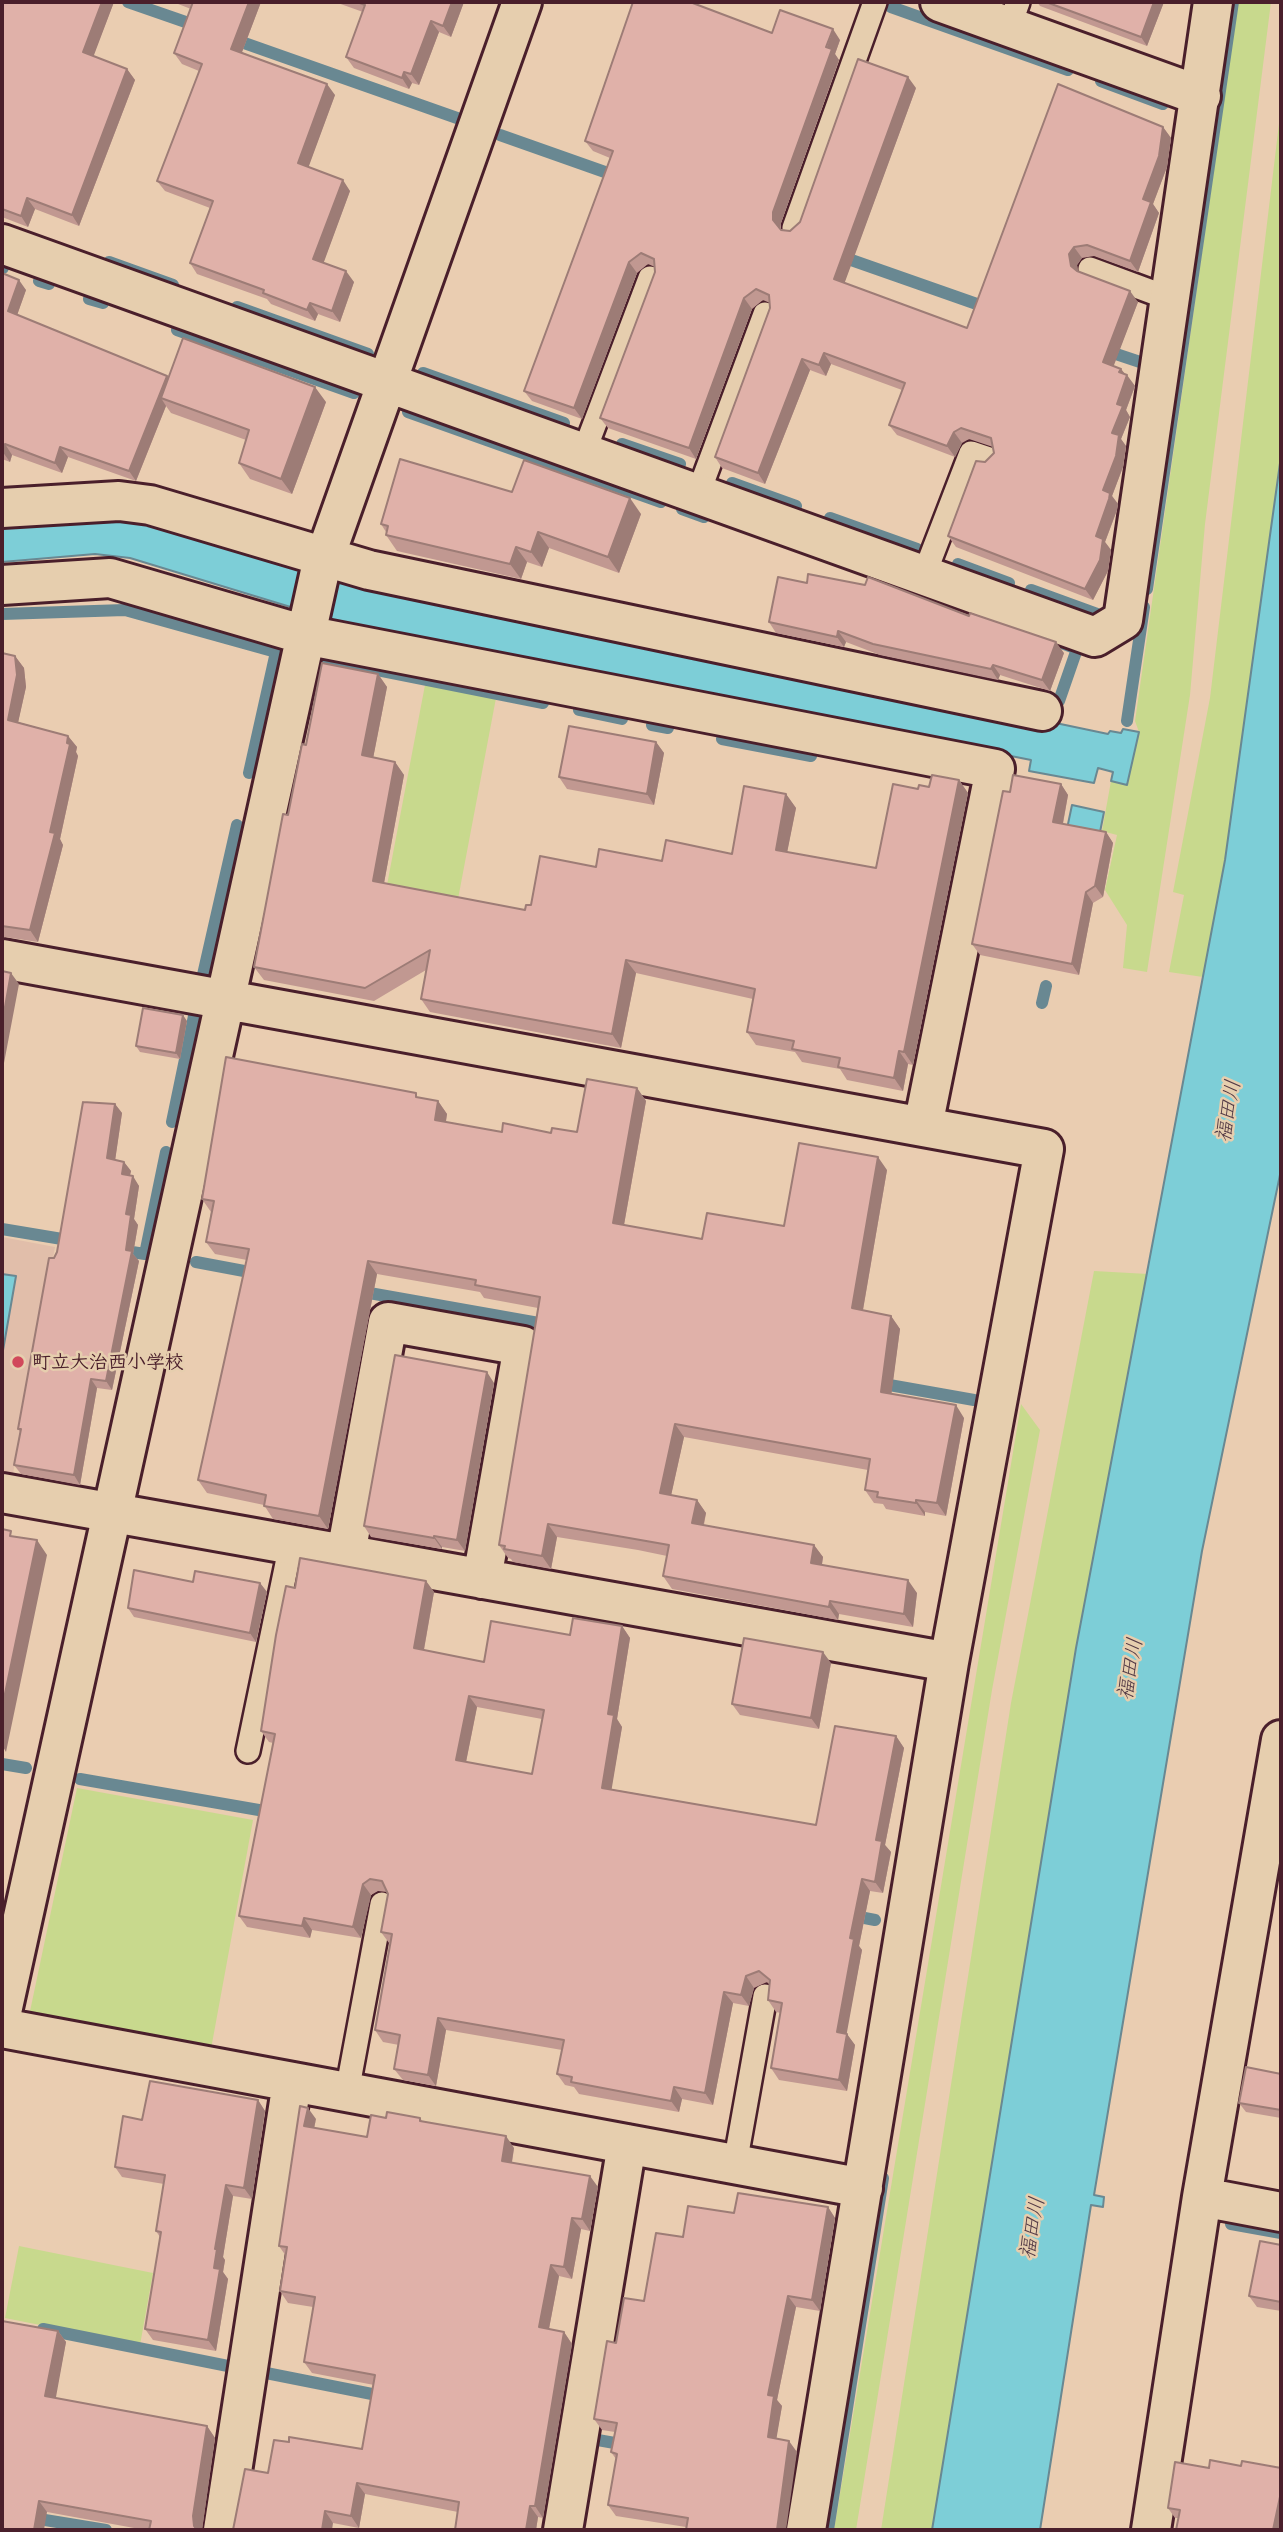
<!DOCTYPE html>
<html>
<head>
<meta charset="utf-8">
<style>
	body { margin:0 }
	#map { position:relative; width:1283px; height:2532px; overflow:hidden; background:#eacdb1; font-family:Mali,sans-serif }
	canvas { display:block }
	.frame { position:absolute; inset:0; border:4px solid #4a1f2b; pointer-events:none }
</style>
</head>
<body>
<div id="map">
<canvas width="1283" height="2532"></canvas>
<div class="frame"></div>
</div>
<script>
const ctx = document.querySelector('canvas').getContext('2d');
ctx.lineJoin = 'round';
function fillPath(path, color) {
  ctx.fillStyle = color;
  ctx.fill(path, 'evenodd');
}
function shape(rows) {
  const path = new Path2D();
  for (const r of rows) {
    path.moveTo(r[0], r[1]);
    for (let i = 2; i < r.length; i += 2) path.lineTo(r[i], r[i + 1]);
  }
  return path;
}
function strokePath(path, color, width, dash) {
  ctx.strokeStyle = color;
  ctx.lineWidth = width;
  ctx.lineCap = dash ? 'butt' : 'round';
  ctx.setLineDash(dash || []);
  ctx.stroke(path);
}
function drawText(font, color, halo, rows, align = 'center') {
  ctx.font = font + ' Mali,"Klee One",sans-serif';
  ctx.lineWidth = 5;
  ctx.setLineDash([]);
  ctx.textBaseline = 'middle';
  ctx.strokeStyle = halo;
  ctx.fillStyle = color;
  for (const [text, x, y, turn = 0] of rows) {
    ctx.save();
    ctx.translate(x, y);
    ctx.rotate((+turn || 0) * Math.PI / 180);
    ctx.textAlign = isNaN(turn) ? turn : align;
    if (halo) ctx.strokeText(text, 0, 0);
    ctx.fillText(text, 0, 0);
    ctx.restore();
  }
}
const built = shape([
	[2,1237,55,1247,12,1479,2,1477]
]);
const green = shape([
	[1238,2,1271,2,1205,524,1190,695,1147,972,1123,968,1127,925,1105,890,1117,835,1102,831,1111,781,1127,785,1139,732,1135,721],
	[1281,107,1281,456,1225,860,1203,977,1169,972,1184,895,1173,892,1210,698],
	[425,685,496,698,458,899,387,885],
	[1094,1271,1148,1274,1076,1648,932,2530,881,2530,1011,1703],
	[1021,1404,1040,1430,992,1690,856,2530,834,2530],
	[77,1788,253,1820,211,2049,29,2016],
	[19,2246,153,2273,140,2345,5,2318]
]);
const water = shape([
	[1281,456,1281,1170,1202,1551,1094,2195,1104,2197,1103,2207,1091,2205,1040,2530,932,2530,1076,1648,1225,860,1281,456],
	[112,514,609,629,1108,734,1110,731,1121,733,1123,729,1139,732,1127,785,1111,781,1113,772,1098,768,1094,783,1029,771,1031,760,343,623,130,558,95,554,2,562,2,521,112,514],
	[1072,805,1104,812,1089,887,1060,862,1072,805],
	[2,1274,16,1276,2,1356,2,1274]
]);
const stream = shape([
	[128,2,200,27],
	[891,7,1068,70],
	[230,38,457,118],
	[1101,81,1163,104],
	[500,135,619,177],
	[837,255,991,309],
	[109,262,173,285],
	[2,267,3,268],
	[39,281,49,284],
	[89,299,103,303],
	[237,307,368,354],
	[177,330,354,393],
	[1104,350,1140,362],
	[423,373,564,423],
	[408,412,661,502],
	[622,444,680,464],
	[732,483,796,506],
	[682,509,704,517],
	[830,518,917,549],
	[958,564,1009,583],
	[1147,589,1233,2],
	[1031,590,1097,614],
	[2,614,125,610,276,652,249,773],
	[327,660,543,703],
	[1059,701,1077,649,1064,644],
	[579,710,622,719],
	[1127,721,1144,607],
	[652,725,668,728],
	[722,739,811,756],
	[202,979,237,825],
	[1042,1003,1046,986],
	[172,1122,194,1016],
	[2,1229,74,1241],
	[119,1250,145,1254,166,1152],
	[196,1262,260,1274],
	[358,1291,550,1325],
	[878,1383,974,1400],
	[2,1764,26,1768],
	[80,1779,276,1813],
	[849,1915,875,1920],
	[1231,2224,1281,2233],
	[43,2329,233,2367],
	[261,2372,387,2397],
	[592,2439,626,2445],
	[2,2513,106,2530],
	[828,2530,883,2178]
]);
const service = shape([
	[1009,27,1018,2],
	[794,228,875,2],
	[1090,269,1171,299],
	[584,452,650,278],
	[698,494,765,314],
	[924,575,971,453,989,459],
	[248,1751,291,1544],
	[347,2092,382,1904],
	[735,2164,765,1996]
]);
const minor = shape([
	[940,2,1201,96],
	[2,244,1095,637,1123,620,1213,2],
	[2,508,119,501,150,505,369,570,1042,711],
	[2,585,110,578,305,635,995,769,923,1126],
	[2,959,1044,1149,949,1662,806,2530],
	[2,1493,949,1662],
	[346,1554,388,1322,523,1346,482,1579],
	[2,2012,320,571,522,2],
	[2,2028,863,2188],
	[1202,2197,1281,2212],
	[223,2530,292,2082],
	[563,2530,627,2144],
	[1151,2530,1202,2197,1281,1740]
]);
const wall = shape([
	[2,2,114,2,93,56,127,69,135,80,79,226,35,209,28,227,2,217],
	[173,2,261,2,242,52,335,95,308,167,350,191,323,263,354,282,340,322,318,314,315,321,271,304,267,299,197,274,190,263,210,208,165,191,157,181,199,71,182,64,174,53,191,9],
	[335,2,464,2,451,37,439,32,419,85,412,83,409,89,354,68,346,57,363,12],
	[1037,2,1164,2,1147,46,1040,6],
	[772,33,840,40,835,54,839,60,781,223,781,229,790,231,800,222,916,88,844,283,967,328,1163,127,1171,138,1167,167,1153,204,1159,213,1138,272,1094,256,1082,258,1077,265,1078,271,1138,302,1113,366,1121,369,1135,386,1126,410,1130,417,1121,439,1126,446,1123,467,1112,496,1118,504,1117,510,1105,542,1111,550,1108,571,1093,600,956,547,948,536,985,462,994,453,993,447,969,439,962,443,955,457,897,435,889,425,902,390,831,364,826,376,810,370,765,484,722,468,715,457,770,308,770,303,763,300,752,309,696,459,608,428,600,418,655,272,655,267,648,264,637,273,582,419,532,401,524,391,610,158,593,151,585,141],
	[2,273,26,290,17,315,168,378,326,402,292,494,250,479,239,463,246,440,171,413,166,406,136,481,68,457,62,473,12,455,10,462,2,459],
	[512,492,641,514,619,573,549,548,542,567,527,562,521,579,397,551,386,535,386,532,381,524],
	[769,622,1064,653,1050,691,1000,675,998,680,880,655,846,642,844,647,776,633],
	[2,653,15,656,24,668,26,687,18,722,68,736,77,747,76,752,78,756,60,839,63,845,38,942,5,937,2,938],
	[378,674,387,687,373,758,395,762,404,775,384,883,525,910,596,867,732,854,786,794,796,808,787,852,876,868,918,789,959,780,968,793,913,1065,908,1064,903,1091,847,1080,840,1069,802,1062,795,1052,756,1045,747,1032,753,999,636,973,621,1048,430,1012,421,999,426,970,374,1001,264,980,254,967,288,815,306,745],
	[656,742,664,753,654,805,567,789,559,777],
	[1061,784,1068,795,1063,824,1106,832,1113,843,1103,897,1093,903,1079,975,980,955,972,944,1010,792],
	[187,1021,180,1059,140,1052,136,1046],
	[637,1088,646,1101,624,1225,702,1239,784,1226,887,1170,863,1310,891,1316,900,1329,891,1394,964,1418,946,1516,925,1512,925,1516,886,1509,883,1504,874,1503,865,1490,868,1470,684,1437,671,1495,697,1500,706,1513,704,1525,814,1545,823,1557,822,1565,917,1593,913,1627,839,1614,838,1620,672,1589,663,1576,667,1556,638,1550,557,1537,551,1569,513,1562,511,1559,508,1558,499,1545,538,1308,484,1298,480,1292,377,1274,328,1529,273,1519,264,1505,207,1493,198,1480,247,1260,215,1254,206,1242,211,1212,202,1199,420,1098,438,1101,447,1114,446,1122,502,1132,577,1132],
	[115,1104,122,1113,115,1160,124,1162,131,1171,130,1175,139,1186,134,1219,138,1225,133,1254,139,1261,112,1390,97,1388,80,1485,21,1474,14,1465,20,1432,18,1429,54,1258],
	[494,1383,465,1551,442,1547,442,1549,371,1537,364,1526],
	[426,1581,434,1592,424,1650,484,1662,570,1635,622,1626,630,1638,617,1719,622,1727,611,1789,816,1825,896,1736,904,1748,885,1845,891,1852,883,1893,870,1891,859,1946,862,1950,846,2033,855,2045,847,2091,779,2080,771,2068,781,2013,776,2012,768,2000,770,1985,767,1982,754,1988,749,2006,733,2003,713,2105,682,2099,679,2112,579,2094,574,2087,565,2085,557,2074,562,2050,446,2030,436,2086,403,2080,394,2069,399,2045,383,2042,375,2030,391,1943,389,1943,381,1932,388,1894,387,1892,378,1891,371,1895,361,1938,312,1930,310,1938,247,1927,239,1916,273,1743,269,1742,261,1731,295,1588],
	[477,1707,542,1719,532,1774,466,1762],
	[260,1583,267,1592,256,1642,134,1617,128,1608],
	[831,1663,819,1729,740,1715,732,1704],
	[1281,2074,1281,2118,1246,2112,1239,2103],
	[258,2100,265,2111,252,2199,233,2196,223,2257,225,2260,223,2272,228,2279,216,2351,153,2340,145,2329,160,2237,156,2231,164,2184,122,2177,115,2167,142,2120],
	[386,2118,420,2118,423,2122,514,2148,512,2163,598,2187,590,2231,581,2229,572,2279,559,2276,549,2329,564,2332,572,2344,543,2518,538,2517,536,2530,455,2530,458,2512,365,2494,359,2528,333,2523,268,2473,289,2442,362,2449,374,2385,312,2373,304,2362,313,2307,288,2303,280,2291,286,2256,279,2246,316,2119,314,2128,367,2137],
	[828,2207,835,2218,820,2311,796,2307,777,2400,782,2406,776,2438,797,2452,686,2527,616,2516,608,2505,616,2459,611,2452,615,2432,602,2430,594,2419,616,2343,644,2301,683,2237,734,2213],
	[1281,2245,1281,2311,1257,2307,1249,2296],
	[58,2331,66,2342,55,2398,207,2426,215,2438,202,2530,145,2530,47,2512,2,2530],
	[1241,2466,1178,2518,1175,2518,1168,2508,1209,2468]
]);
const shadedWall = shape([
	[102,2,114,2,91,63,83,52],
	[249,2,261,2,239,60,231,49],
	[452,2,464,2,451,37,443,26],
	[1154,2,1164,2,1147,46,1141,37],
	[431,21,439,32,419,85,411,74],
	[833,29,840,40,835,54,839,60,781,223,780,231,773,220,773,212],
	[127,69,135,80,79,226,72,215],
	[404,72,412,83,409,89,402,78],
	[908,77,916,88,842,290,834,279],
	[327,84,335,95,306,174,298,163],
	[1163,127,1171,138,1167,167,1153,204,1159,213,1138,272,1130,261,1143,199],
	[343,180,350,191,321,270,313,259],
	[27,198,35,209,28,227,21,216],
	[1074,247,1082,258,1077,265,1079,277,1071,266,1069,254],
	[629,262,637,273,582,419,574,408],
	[346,271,354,282,340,322,332,311],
	[19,280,26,290,15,321,8,311],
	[1130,291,1138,302,1111,373,1103,362],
	[744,298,752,309,696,459,689,448],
	[310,303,318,314,315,321,307,310],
	[824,353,831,364,826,376,819,365],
	[802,359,810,370,765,484,758,473],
	[1121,369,1127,377,1127,375,1135,386,1126,410,1130,417,1121,439,1126,446,1123,467,1112,496,1118,504,1117,510,1105,542,1111,550,1108,571,1093,600,1085,589,1096,536,1117,404,1119,372],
	[167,376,174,387,161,398,166,406,136,481,129,471],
	[315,387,326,402,292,494,281,479],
	[954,432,962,443,955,457,947,446],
	[5,444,12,455,10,462,2,451],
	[60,447,68,457,62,473,55,463],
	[630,498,641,514,619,573,608,557],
	[538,532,549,548,542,567,531,552],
	[516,547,527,562,521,579,510,564],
	[838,631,846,642,844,647,837,637],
	[1056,642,1064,653,1050,691,1042,680],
	[15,656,24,668,26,687,16,732,8,720],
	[993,665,1000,675,998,680,991,669],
	[378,674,387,687,371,769,362,755],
	[68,736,77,747,76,752,78,756,60,839,63,845,38,942,30,930],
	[656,742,664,753,654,805,647,794],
	[395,762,404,775,382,894,373,881],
	[959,780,968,793,913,1065,904,1052],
	[1061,784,1068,795,1061,833,1053,822],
	[786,794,796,808,785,863,776,850],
	[1106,832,1113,843,1103,897,1095,886],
	[1086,892,1093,903,1079,975,1072,964],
	[626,960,636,973,621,1048,612,1034],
	[11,973,19,984,4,1063,2,1059,2,1024],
	[183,1015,187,1021,180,1059,176,1053],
	[899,1051,908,1064,903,1091,894,1078],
	[637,1088,646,1101,622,1236,613,1223],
	[438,1101,447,1114,444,1132,435,1120],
	[115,1104,122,1113,114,1168,107,1158],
	[878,1157,887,1170,861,1321,852,1308],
	[124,1162,131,1171,128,1183,122,1174],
	[133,1176,139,1186,134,1219,138,1225,133,1254,139,1261,112,1390,106,1381,126,1250,126,1214],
	[368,1261,377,1274,328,1529,319,1516],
	[891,1316,900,1329,890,1405,881,1392],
	[487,1372,494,1383,465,1551,457,1540],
	[91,1379,97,1388,80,1485,74,1475],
	[956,1405,964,1418,946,1516,937,1503],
	[675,1424,684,1437,669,1505,660,1493],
	[697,1500,706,1513,701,1536,692,1523],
	[916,1500,925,1512,925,1516,916,1503],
	[548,1524,557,1537,551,1569,542,1556],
	[434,1536,442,1547,442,1549,434,1538],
	[37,1540,47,1555,6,1752,2,1745,2,1708],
	[814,1545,823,1557,820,1576,811,1563],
	[908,1580,917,1593,913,1627,904,1614],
	[426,1581,434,1592,422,1660,414,1648],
	[260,1583,267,1592,256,1642,250,1633],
	[830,1601,839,1614,838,1620,829,1607],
	[622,1626,630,1638,617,1719,622,1727,610,1799,602,1788,608,1714],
	[823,1652,831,1663,819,1729,811,1718],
	[469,1696,477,1707,464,1772,456,1760],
	[896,1736,904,1748,885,1845,891,1852,883,1893,875,1882,876,1840],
	[862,1879,870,1891,859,1946,862,1950,845,2043,837,2032,850,1938],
	[363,1884,371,1895,361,1938,353,1927],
	[304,1918,312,1930,310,1938,302,1926],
	[746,1976,754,1988,749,2006,741,1995],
	[724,1992,733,2003,713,2105,705,2093],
	[438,2018,446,2030,436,2086,428,2075],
	[847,2034,855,2045,847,2091,839,2080],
	[674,2087,682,2099,679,2112,671,2101],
	[258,2100,265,2111,252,2199,244,2188],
	[308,2108,316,2119,312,2138,304,2126],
	[506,2136,514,2148,510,2173,502,2161],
	[590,2176,598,2187,590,2231,582,2219],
	[226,2185,233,2196,223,2257,225,2260,223,2272,228,2279,216,2351,208,2340,215,2249],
	[828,2207,835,2218,820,2311,812,2300],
	[572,2218,581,2229,572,2279,564,2267],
	[551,2265,559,2276,547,2339,539,2327],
	[788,2296,796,2307,777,2400,782,2406,775,2447,768,2437,768,2395],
	[58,2331,66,2342,54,2408,45,2396],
	[564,2332,572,2344,543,2518,535,2506],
	[207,2426,215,2438,202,2530,198,2530,194,2526,193,2516],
	[789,2441,797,2452,786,2530,777,2530],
	[357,2483,365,2494,359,2528,351,2516],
	[1281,2492,1281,2530,1273,2530],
	[39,2501,47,2512,44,2530,34,2530],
	[530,2506,538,2517,536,2530,526,2530],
	[325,2511,333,2523,332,2530,322,2530]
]);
const building = shape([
	[2,2,102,2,83,52,127,69,72,215,27,198,21,216,2,209,2,2],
	[193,2,249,2,231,49,327,84,298,163,343,180,313,259,346,271,332,311,310,303,307,310,263,293,264,290,190,263,213,201,157,181,202,64,174,53,193,2],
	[357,2,452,2,443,26,431,21,411,74,404,72,402,78,346,57,365,5,357,2],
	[633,2,690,2,772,33,780,10,833,29,826,47,832,49,773,212,773,220,781,230,790,231,800,222,858,59,908,77,834,279,967,328,1058,84,1163,127,1159,156,1143,199,1151,202,1130,261,1087,245,1074,247,1069,254,1071,266,1077,271,1130,291,1103,362,1121,369,1119,372,1127,375,1117,404,1123,406,1112,433,1119,435,1116,456,1103,490,1110,493,1109,499,1096,536,1103,539,1100,560,1085,589,948,536,976,461,985,462,994,453,991,438,961,428,954,432,947,446,889,425,905,383,824,353,819,365,802,359,758,473,715,457,770,308,769,295,756,289,744,298,689,448,600,418,655,272,654,259,641,253,629,262,574,408,524,391,613,151,585,141,633,2],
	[1046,2,1154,2,1141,37,1046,2],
	[2,273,19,280,8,311,167,376,129,471,60,447,55,463,5,444,2,451,2,273],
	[183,338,315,387,281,479,239,463,249,430,161,398,183,338],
	[400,459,512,492,524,460,630,498,608,557,538,532,531,552,516,547,510,564,386,535,388,526,381,524,400,459],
	[808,574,865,585,868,577,969,616,970,613,1056,642,1042,680,993,665,991,669,873,644,838,631,837,637,769,622,778,577,807,583,808,574],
	[2,653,15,656,17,675,8,720,68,736,67,743,70,744,50,832,55,833,30,930,2,926,2,653],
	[322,663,378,674,362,755,395,762,373,881,525,910,526,905,531,905,540,856,596,867,599,849,662,861,666,840,732,854,744,786,786,794,776,850,876,868,893,784,918,789,919,785,929,787,932,775,959,780,904,1052,899,1051,894,1078,838,1067,840,1058,792,1049,794,1041,747,1032,755,989,626,960,612,1034,421,999,430,950,365,988,254,967,283,814,288,815,302,744,306,745,322,663],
	[569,726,656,742,647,794,559,777,569,726],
	[1013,775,1061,784,1053,822,1106,832,1095,886,1086,892,1072,964,972,944,1003,791,1010,792,1013,775],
	[2,971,11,973,2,1024,2,971],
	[143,1008,183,1015,176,1053,136,1046,143,1008],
	[226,1057,416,1093,416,1097,438,1101,435,1120,502,1132,503,1123,551,1133,552,1128,577,1132,587,1079,637,1088,613,1223,702,1239,707,1213,784,1226,799,1143,878,1157,852,1308,891,1316,881,1392,956,1405,937,1503,916,1500,916,1503,877,1497,878,1492,865,1490,870,1459,675,1424,660,1493,697,1500,692,1523,814,1545,811,1563,908,1580,904,1614,830,1601,829,1607,663,1576,669,1545,629,1538,548,1524,542,1556,504,1549,505,1546,499,1545,540,1297,475,1285,476,1280,368,1261,319,1516,264,1506,266,1495,198,1480,249,1249,206,1242,214,1201,202,1199,226,1057],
	[83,1102,115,1104,107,1158,124,1162,122,1174,133,1176,126,1214,131,1215,126,1250,132,1251,106,1381,91,1379,74,1475,14,1465,21,1429,18,1429,49,1258,54,1258,57,1252,83,1102],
	[395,1355,487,1372,457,1540,434,1536,434,1538,364,1526,395,1355],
	[2,1529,11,1531,10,1536,37,1540,2,1708,2,1529],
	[300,1558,426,1581,414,1648,484,1662,491,1621,570,1635,573,1618,622,1626,608,1714,614,1715,602,1788,816,1825,835,1726,896,1736,876,1840,882,1841,875,1882,862,1879,850,1938,854,1939,837,2032,847,2034,839,2080,771,2068,782,2003,768,2000,770,1980,759,1971,746,1976,741,1995,724,1992,705,2093,674,2087,671,2101,571,2082,572,2077,557,2074,564,2040,438,2018,428,2075,394,2069,400,2035,375,2030,392,1934,381,1932,388,1894,382,1881,370,1879,363,1884,353,1927,304,1918,302,1926,239,1916,275,1734,261,1731,276,1635,286,1586,295,1588,300,1558],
	[469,1696,544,1710,532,1774,456,1760,469,1696],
	[134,1570,193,1582,195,1571,260,1583,250,1633,128,1608,134,1570],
	[744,1638,823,1652,811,1718,732,1704,744,1638],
	[1246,2067,1281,2074,1281,2110,1239,2103,1246,2067],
	[150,2081,258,2100,244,2188,226,2185,215,2249,217,2249,214,2268,220,2269,208,2340,145,2329,161,2232,156,2231,165,2175,115,2167,123,2116,142,2120,150,2081],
	[300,2106,308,2108,304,2126,367,2137,371,2115,386,2118,387,2112,420,2118,420,2121,506,2136,502,2161,590,2176,582,2219,572,2218,564,2267,551,2265,539,2327,564,2332,535,2506,530,2506,526,2530,455,2530,459,2502,357,2483,351,2516,325,2511,322,2530,233,2530,245,2469,268,2473,274,2440,289,2442,289,2437,362,2449,375,2375,304,2362,315,2297,280,2291,287,2247,279,2246,300,2106],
	[738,2193,828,2207,812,2300,788,2296,768,2395,774,2396,768,2437,789,2441,777,2530,686,2530,688,2518,608,2505,617,2454,611,2452,617,2423,594,2419,607,2341,616,2343,624,2298,644,2301,656,2233,683,2237,688,2206,734,2213,738,2193],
	[1260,2241,1281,2245,1281,2302,1249,2296,1260,2241],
	[2,2321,58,2331,45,2396,207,2426,193,2516,194,2526,197,2530,149,2530,151,2521,39,2501,34,2530,2,2530,2,2321],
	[1210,2460,1241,2466,1242,2461,1281,2468,1281,2492,1273,2530,1176,2530,1180,2510,1168,2508,1175,2462,1209,2468,1210,2460]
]);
const markers = [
	[18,1362,7,"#d1495b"]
];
const poiNames = [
	["町立大治西小学校",32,1362]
];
const waterNames = [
	["福田川",1228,1111,-80],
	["福田川",1130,1669,-80],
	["福田川",1032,2228,-80]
];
fillPath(built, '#e1beaa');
fillPath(green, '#c8d98d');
fillPath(water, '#7dced7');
strokePath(water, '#698892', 2);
strokePath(stream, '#698892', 12);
strokePath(service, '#4a1f2b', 28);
strokePath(minor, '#4a1f2b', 44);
strokePath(service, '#e6ceae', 23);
strokePath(minor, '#e6ceae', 38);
fillPath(wall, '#c19891');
fillPath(shadedWall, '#9d7c76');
fillPath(building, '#e0b1a9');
strokePath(building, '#9d7c76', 2);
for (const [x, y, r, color] of markers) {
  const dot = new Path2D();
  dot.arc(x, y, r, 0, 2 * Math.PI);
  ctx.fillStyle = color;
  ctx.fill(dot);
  strokePath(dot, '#e6ceae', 2.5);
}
drawText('bold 19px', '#4a1f2b', '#e6ceae', poiNames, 'left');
drawText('italic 21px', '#523945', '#e6ceae', waterNames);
</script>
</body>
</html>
